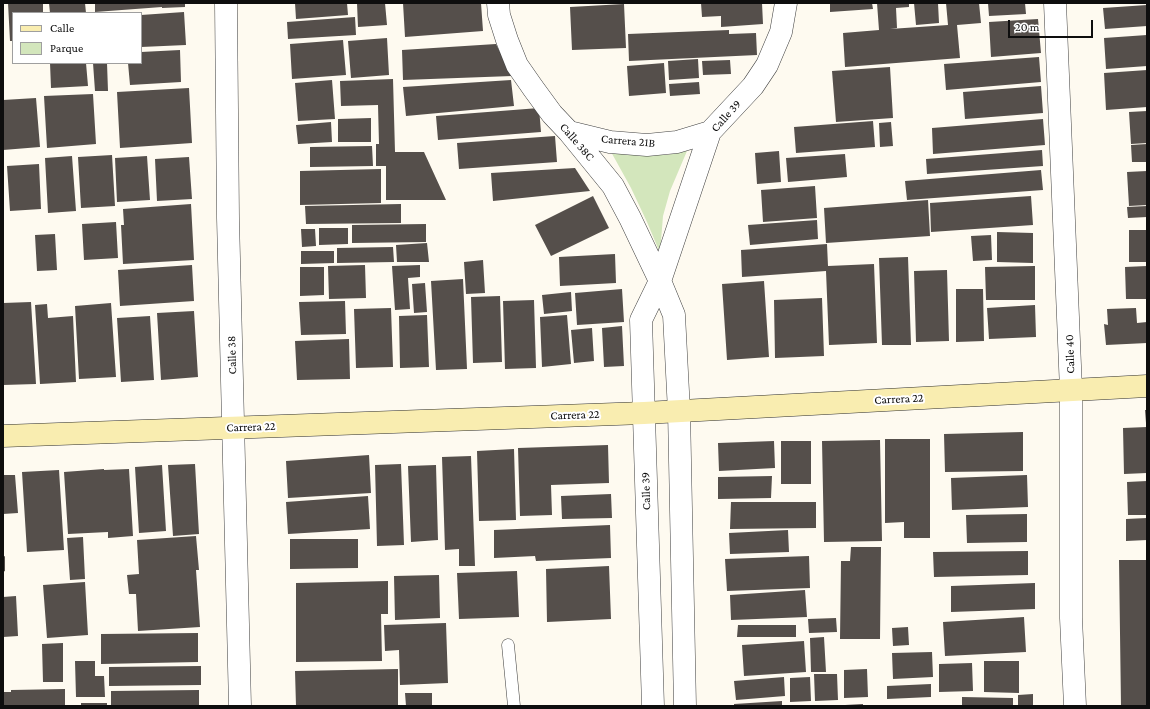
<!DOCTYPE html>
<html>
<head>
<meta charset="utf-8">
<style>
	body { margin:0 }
	#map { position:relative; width:1150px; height:709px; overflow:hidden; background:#fefaf0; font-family:"Crimson Pro",serif }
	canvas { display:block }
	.frame { position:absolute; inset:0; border:4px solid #0e0e0e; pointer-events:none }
	.legend { position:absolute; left:12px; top:12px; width:130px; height:52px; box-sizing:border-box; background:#fff; border:1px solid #9f9f9f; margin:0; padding:5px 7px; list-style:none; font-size:12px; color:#0e0e0e }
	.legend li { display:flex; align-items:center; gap:8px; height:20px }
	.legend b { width:20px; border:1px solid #9f9f9f }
	.scale { position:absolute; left:1008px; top:20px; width:85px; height:18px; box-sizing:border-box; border:2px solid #0e0e0e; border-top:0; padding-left:5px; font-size:12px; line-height:14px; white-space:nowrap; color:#0e0e0e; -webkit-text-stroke:3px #fff; paint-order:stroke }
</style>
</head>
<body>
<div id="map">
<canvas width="1150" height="709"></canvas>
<div class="frame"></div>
<ul class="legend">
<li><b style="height:5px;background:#f9edb0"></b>Calle</li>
<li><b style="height:11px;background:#d3e6bc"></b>Parque</li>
</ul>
<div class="scale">20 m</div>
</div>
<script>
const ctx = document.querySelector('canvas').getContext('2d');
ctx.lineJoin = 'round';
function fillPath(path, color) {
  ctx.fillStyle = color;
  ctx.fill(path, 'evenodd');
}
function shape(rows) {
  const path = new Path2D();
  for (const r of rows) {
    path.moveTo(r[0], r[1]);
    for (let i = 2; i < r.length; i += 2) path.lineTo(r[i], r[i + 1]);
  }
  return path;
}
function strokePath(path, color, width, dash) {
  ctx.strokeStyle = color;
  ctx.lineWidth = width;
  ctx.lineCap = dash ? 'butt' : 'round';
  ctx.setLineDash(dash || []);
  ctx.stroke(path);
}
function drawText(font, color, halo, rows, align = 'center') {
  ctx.font = font + ' "Crimson Pro",serif';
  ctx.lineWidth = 4;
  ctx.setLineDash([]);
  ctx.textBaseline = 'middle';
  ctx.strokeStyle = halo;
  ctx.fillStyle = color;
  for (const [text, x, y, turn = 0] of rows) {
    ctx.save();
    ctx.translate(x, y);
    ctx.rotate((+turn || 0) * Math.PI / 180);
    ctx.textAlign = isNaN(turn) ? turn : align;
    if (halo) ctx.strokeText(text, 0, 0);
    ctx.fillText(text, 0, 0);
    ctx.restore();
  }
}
const green = shape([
	[610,150,630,155,667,155,687,151,670,191,663,216,660,253,647,222,631,188]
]);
const building = shape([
	[8,3,43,3,43,13,13,13,13,41,10,41],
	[49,3,85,3,86,13,50,13],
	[95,3,185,3,185,7,162,8,162,7,95,12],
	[295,3,347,3,348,15,296,19],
	[357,3,385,3,387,25,358,27],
	[403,3,481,3,483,31,405,37],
	[701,3,762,3,763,24,721,27,721,16,702,17],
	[830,3,872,3,873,9,830,12],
	[877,3,909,3,909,7,896,8,897,28,890,29,948,25,946,3,979,3,981,23,957,25,960,58,845,67,843,33,879,30],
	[914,3,938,3,939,23,916,25],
	[988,3,1025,3,1026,14,989,16],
	[624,4,626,48,572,50,570,7],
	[1147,5,1147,26,1105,29,1103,8],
	[184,12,186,45,141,47,141,15],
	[355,17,356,35,288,39,287,22],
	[1038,19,1041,53,991,57,989,22],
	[729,30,729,34,756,33,757,55,629,61,628,34],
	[1147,35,1147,66,1106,69,1104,38],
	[387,38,389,75,351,78,348,41],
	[343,40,346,75,292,79,290,44],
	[496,44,512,76,403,80,402,50],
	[180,50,181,82,130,85,128,63,141,63,141,52],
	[1039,57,1041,82,946,90,944,64],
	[698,59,699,78,669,80,668,61],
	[730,60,731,74,703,75,702,61],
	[50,63,86,63,88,86,51,88],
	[93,63,107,63,108,91,95,91],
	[664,63,666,93,629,96,627,66],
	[890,67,893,118,836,122,832,71],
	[1147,70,1147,107,1106,110,1104,73],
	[393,79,395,152,424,152,446,200,386,200,386,166,376,166,376,144,379,144,378,105,341,106,340,81],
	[332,80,335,119,298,121,295,83],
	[511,80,514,106,406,116,403,87],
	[699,82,700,94,670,96,669,84],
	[1041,86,1043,113,965,119,963,92],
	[189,88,192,143,120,148,117,92],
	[93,94,96,144,47,148,44,96],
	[36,98,40,147,3,150,3,100],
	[539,108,541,132,438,140,436,116],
	[1147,111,1147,143,1131,144,1129,112],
	[371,118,371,142,338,142,338,119],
	[1043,119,1045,145,933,154,932,128],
	[873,121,875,147,796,153,794,127],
	[331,122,332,142,298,144,296,125],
	[891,122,893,146,880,147,879,123],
	[555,136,557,162,459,169,457,143],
	[1147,144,1147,162,1132,162,1131,145],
	[372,146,373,166,310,167,310,147],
	[1042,150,1043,166,927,174,926,159],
	[779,151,781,182,757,184,755,153],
	[845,154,847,177,788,182,786,158],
	[112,155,115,206,81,208,78,157],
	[72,156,76,211,48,213,45,158],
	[147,156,150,200,117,202,115,158],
	[189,157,192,199,157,201,155,159],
	[39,164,41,209,10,211,7,166],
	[575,168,590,191,493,201,491,173],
	[381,169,381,203,300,205,300,171],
	[1041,170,1043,190,907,200,905,181],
	[1147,171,1147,205,1129,206,1127,172],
	[815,186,817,218,763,222,761,190],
	[593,196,609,228,551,256,535,225],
	[1031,196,1033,225,931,232,930,203],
	[928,200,930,236,826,243,824,208],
	[191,204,194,260,123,264,121,225,124,225,123,209],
	[401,204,401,223,306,224,305,206],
	[1147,206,1147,217,1128,218,1127,207],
	[817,220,818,239,750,245,748,225],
	[116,222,118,258,84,260,82,224],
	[426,224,426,242,352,243,352,225],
	[319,228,348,228,348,244,319,245],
	[301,229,315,229,316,246,302,247],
	[1129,230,1147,230,1147,262,1129,262],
	[997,232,1033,233,1033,263,997,262],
	[55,234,57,270,37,271,35,235],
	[991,235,992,260,973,261,971,236],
	[427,243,429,262,397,262,396,245],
	[827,244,828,266,874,264,877,343,829,345,826,271,742,277,741,250],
	[393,247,394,262,337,263,337,248],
	[301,251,334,251,334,263,301,264],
	[615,254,616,283,560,286,559,257],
	[908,257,911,345,882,345,879,258],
	[483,260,485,293,466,294,464,262],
	[192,265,194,301,120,306,118,270],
	[365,265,366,298,329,299,328,266],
	[420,265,420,277,408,278,410,309,395,310,392,266],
	[1035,266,1035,300,986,300,985,267],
	[1147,266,1147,299,1126,299,1125,267],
	[300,267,324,267,324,295,300,296],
	[947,270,949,341,916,342,914,271],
	[463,279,467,369,436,370,431,281],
	[764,281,769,357,727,360,722,284],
	[425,283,427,312,414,313,412,284],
	[622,289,624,322,577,325,575,293],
	[956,289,983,289,984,341,956,342],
	[571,292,572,311,544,314,542,295],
	[500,296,502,362,473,363,471,297],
	[822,298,824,356,775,358,774,300],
	[534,300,536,368,505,369,503,301],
	[345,301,346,334,301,335,299,302],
	[31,302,36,384,3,385,3,303],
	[111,303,116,377,79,379,75,306],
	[47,304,48,318,73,316,76,382,40,384,35,305],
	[1035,305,1036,337,989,339,987,308],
	[391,308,393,367,356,368,354,309],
	[1136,308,1137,323,1147,322,1147,343,1106,345,1104,324,1108,325,1107,309],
	[194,311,198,377,161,380,157,313],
	[427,315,429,367,400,368,399,316],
	[567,315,571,364,542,367,540,317],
	[150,316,154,380,121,382,117,318],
	[622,326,624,366,604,367,602,328],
	[592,328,594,361,574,363,571,330],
	[349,339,350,379,297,380,295,341],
	[1145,410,1147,410,1147,423,1146,423],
	[1147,427,1147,473,1124,474,1123,428],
	[1023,432,1023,471,945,472,944,434],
	[885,439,930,439,930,538,904,538,904,522,885,523],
	[880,440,882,541,824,542,822,441],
	[774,441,775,468,719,471,718,443],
	[781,441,811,441,811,484,781,484],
	[608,445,609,483,551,485,552,515,520,516,518,448],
	[514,449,516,520,479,521,477,451],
	[369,455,371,493,288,498,286,461],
	[471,456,475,566,459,566,459,549,445,550,442,457],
	[195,464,199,534,173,536,168,465],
	[401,464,404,545,377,546,375,465],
	[162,465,166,531,139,533,135,467],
	[436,465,438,540,411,542,408,466],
	[104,469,104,470,129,469,133,536,108,538,108,532,68,534,64,472],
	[59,470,64,550,27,552,22,472],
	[3,475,15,475,18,513,3,514],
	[1027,475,1028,507,952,510,951,478],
	[772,476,771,498,718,499,718,477],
	[1147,481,1147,515,1128,515,1127,482],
	[611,494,612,518,562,519,561,496],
	[368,496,370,529,288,534,286,502],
	[731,502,816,502,816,528,730,529],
	[1027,514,1027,542,967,543,966,515],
	[1147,518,1147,540,1126,541,1126,519],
	[610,525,611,558,536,561,535,556,494,558,494,530],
	[788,530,789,552,730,554,729,533],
	[196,536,199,570,196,570,200,627,138,631,136,594,129,594,127,575,139,574,137,540],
	[83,537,85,579,70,580,67,538],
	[290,539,358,539,358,568,290,569],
	[851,547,881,547,880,639,840,639,841,561,850,561],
	[1028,551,1028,575,934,577,933,552],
	[5,556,5,571,3,572,3,557],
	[809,556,810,588,727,591,725,559],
	[1119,560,1147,560,1147,706,1121,706],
	[609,566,611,619,547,622,546,569],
	[517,571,519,617,459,619,457,573],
	[439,575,440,618,395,620,394,576],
	[388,581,388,614,381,614,382,661,296,662,296,583],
	[85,582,88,635,47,638,43,585],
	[1035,583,1035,609,951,612,951,586],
	[805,590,807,617,731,620,730,595],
	[16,596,18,636,3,637,3,597],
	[1024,617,1026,652,945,656,943,622],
	[836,618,837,632,809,633,808,619],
	[446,623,448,683,400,685,399,650,385,651,384,625],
	[738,625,796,625,796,637,737,637],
	[908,627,909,645,893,646,892,628],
	[198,633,198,662,101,664,101,634],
	[824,637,826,672,811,672,810,638],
	[804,641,806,672,744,676,742,645],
	[63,643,63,682,43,682,42,644],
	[932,652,933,677,893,679,892,653],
	[75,661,95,661,95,676,104,676,105,697,76,697],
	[984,661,1019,661,1019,693,984,692],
	[972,663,973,691,939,692,939,664],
	[201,666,201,685,109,686,109,667],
	[398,669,398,706,296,706,295,671],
	[867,669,868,697,844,698,844,670],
	[814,674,837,674,838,700,815,701],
	[784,677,785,696,736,700,734,681],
	[810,677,811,701,790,702,790,678],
	[931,684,931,697,887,699,887,686],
	[65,689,65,706,3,706,3,692,11,692,11,690],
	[199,690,199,706,111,706,111,691],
	[405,693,432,693,432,706,406,706],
	[1033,694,1033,706,1018,706,1018,695],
	[962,697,1013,698,1013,706,962,706],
	[782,701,782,706,734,706,734,704],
	[81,703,107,703,107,706,81,706],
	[863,704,863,706,845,706,845,705]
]);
const lane = shape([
	[508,645,514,706]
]);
const street = shape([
	[226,3,228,218,240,706],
	[498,3,499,15,507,40,517,65,533,88,552,114,569,132,613,186,630,218,660,281,674,315,679,411,685,706],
	[1055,3,1071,390,1071,618,1075,706],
	[569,132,610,142,647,145,677,142,710,132],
	[653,706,641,320,660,281,710,132,753,86,767,65,781,32,786,3]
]);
const secondary = shape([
	[3,436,644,413,1147,386]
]);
const streetNames = [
	["Calle 39",726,116,-48],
	["Carrera 21B",628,141,5],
	["Calle 38C",577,142,49],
	["Calle 40",1070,354,-92],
	["Calle 38",232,355,-92],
	["Carrera 22",899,399,-3],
	["Carrera 22",575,415,-2],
	["Carrera 22",251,427,-2],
	["Calle 39",646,491,-92]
];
fillPath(green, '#d3e6bc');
fillPath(building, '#554f4b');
strokePath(lane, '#414141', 13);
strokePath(street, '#414141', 23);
strokePath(secondary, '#303030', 23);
strokePath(lane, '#fff', 12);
strokePath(street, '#fff', 22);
strokePath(secondary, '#f9edb0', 22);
drawText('12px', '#0e0e0e', '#fff', streetNames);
</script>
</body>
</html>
